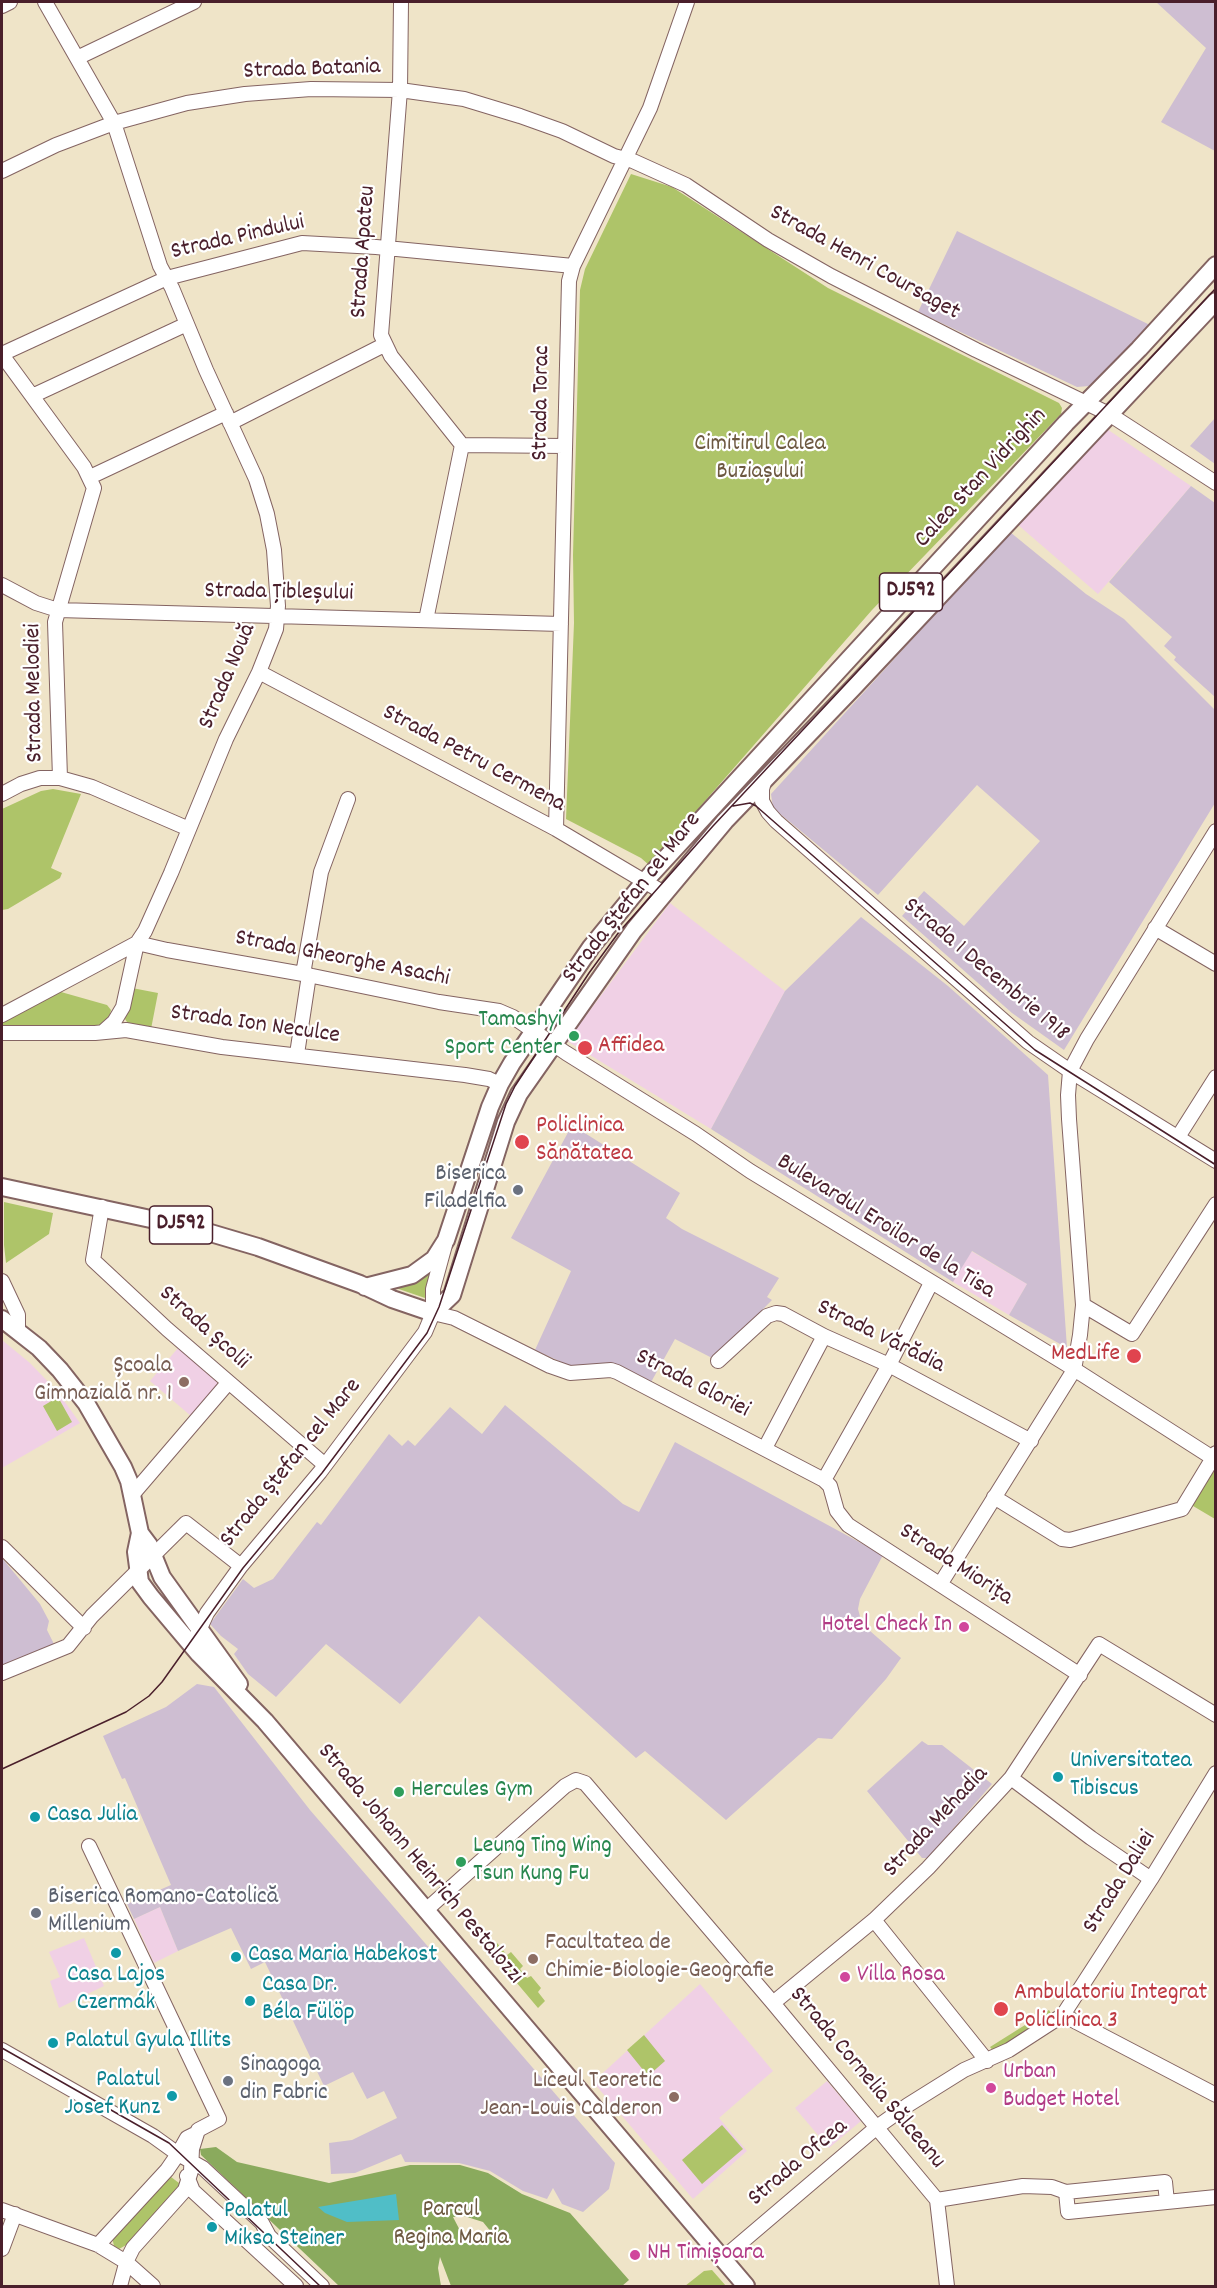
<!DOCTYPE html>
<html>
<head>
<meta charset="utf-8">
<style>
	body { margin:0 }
	#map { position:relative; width:1217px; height:2288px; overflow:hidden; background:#efe4c8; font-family:Dekko,sans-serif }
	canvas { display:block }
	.frame { position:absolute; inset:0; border:3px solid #4a1f2b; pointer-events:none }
</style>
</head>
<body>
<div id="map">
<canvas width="1217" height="2288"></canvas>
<div class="frame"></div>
</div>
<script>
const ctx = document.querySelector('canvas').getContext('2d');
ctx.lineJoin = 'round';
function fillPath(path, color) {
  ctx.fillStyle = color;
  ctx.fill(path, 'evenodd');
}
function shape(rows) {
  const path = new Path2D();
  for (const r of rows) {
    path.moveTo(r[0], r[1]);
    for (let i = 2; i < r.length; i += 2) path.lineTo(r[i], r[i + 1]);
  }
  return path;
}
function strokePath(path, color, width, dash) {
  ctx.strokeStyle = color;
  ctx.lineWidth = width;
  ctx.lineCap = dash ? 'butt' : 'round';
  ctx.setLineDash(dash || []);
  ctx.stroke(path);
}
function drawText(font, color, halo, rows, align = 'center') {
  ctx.font = font + ' Dekko,sans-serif';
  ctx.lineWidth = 4.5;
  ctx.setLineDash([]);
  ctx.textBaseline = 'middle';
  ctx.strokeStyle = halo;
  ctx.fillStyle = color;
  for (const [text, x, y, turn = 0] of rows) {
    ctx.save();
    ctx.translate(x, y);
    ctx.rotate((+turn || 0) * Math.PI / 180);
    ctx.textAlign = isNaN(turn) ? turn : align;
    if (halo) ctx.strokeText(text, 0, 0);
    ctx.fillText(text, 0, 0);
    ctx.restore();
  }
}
const built = shape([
	[1104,427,1191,486,1098,594,1017,524],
	[670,903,785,991,711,1129,567,1041],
	[971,1251,1027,1284,1009,1315,953,1282],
	[2,1340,30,1363,57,1391,80,1423,2,1468],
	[178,1348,219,1384,191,1416,150,1381],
	[160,1907,178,1951,154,1963,134,1919],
	[84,1938,104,1986,59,2008,50,1981,60,1977,49,1952],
	[700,1984,773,2071,719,2118,747,2151,693,2199,593,2082],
	[827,2081,861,2121,829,2148,795,2108]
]);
const industrial = shape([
	[1156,2,1215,2,1215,151,1161,122,1206,48],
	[957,231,1150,325,1089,386,1077,387,918,312],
	[1215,418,1215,464,1190,446],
	[1191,486,1215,503,1215,697,1174,660,1176,657,1164,646,1172,637,1109,582],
	[1010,532,1086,594,1124,619,1215,710,1215,803,1064,1050,1012,1013,902,916,924,891,964,926,1040,841,977,785,878,895,773,808,771,794],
	[861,917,948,986,1048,1075,1067,1348,1009,1315,1027,1284,972,1251,953,1282,711,1129,785,991],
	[572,1125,680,1193,666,1218,682,1229,779,1278,767,1297,772,1300,714,1359,675,1339,650,1384,611,1364,572,1367,535,1350,571,1271,511,1238],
	[505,1405,623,1504,639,1512,675,1442,883,1555,860,1599,858,1609,861,1620,870,1631,901,1658,886,1679,832,1739,818,1738,726,1820,645,1751,636,1758,479,1616,400,1704,326,1644,276,1697,248,1674,234,1654,238,1649,221,1636,210,1624,243,1579,254,1588,273,1579,317,1522,321,1525,389,1434,402,1446,408,1440,415,1446,450,1407,482,1434],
	[2,1558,40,1604,49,1621,47,1630,54,1644,2,1668],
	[197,1684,214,1687,310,1810,615,2163,609,2189,583,2212,562,2204,553,2188,547,2199,523,2191,490,2171,459,2163,405,2162,401,2154,355,2173,331,2174,329,2143,352,2140,397,2118,384,2091,367,2099,353,2072,324,2086,265,1962,251,1969,231,1928,178,1951,160,1907,134,1919,127,1904,171,1885,125,1778,122,1779,103,1736,166,1707],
	[922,1741,928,1745,942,1745,992,1784,928,1858,922,1858,867,1791]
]);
const green = shape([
	[631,174,672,187,828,288,1059,403,1062,408,1061,414,872,610,649,865,641,858,566,819,574,623,573,555,580,290,585,269],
	[53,789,81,794,51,868,62,873,60,878,8,909,2,910,2,809,41,791],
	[132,988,158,993,151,1029,129,1025,125,1019],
	[61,992,107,1005,111,1010,110,1014,104,1023,95,1028,2,1029,2,1020],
	[4,1202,53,1213,49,1234,6,1263,4,1245],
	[432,1268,425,1298,393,1287],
	[58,1397,72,1422,57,1431,43,1406],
	[1214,1469,1215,1469,1215,1519,1188,1503],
	[497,1943,507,1955,511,1952,523,1966,520,1969,527,1978,531,1976,541,1988,538,1992,545,2001,538,2008,489,1950],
	[1049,2010,1053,2017,995,2053,990,2047],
	[644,2035,665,2061,648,2076,627,2050],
	[722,2125,743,2149,702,2184,682,2160],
	[171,2177,179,2183,178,2190,128,2244,119,2249,114,2246,112,2237,166,2178],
	[712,2270,726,2286,685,2286,704,2271]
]);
const forest = shape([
	[216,2147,237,2162,329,2183,410,2165,460,2165,488,2173,522,2194,570,2213,629,2280,622,2286,451,2286,440,2257,438,2268,441,2286,339,2286,201,2155,200,2149],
	[464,2216,483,2222,492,2233,467,2244,453,2217]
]);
const water = shape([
	[396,2194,399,2220,347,2222,325,2213,318,2207]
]);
const minor = shape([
	[401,2,400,90,381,335,391,356,462,445,426,620],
	[2,6,10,2],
	[77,58,194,2],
	[2,171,56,145,114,123,187,103,245,94,311,89,400,90,464,99,520,116,562,131,614,156,633,161,686,185,768,240,831,276,976,350,1109,414,1216,483],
	[2,354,167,278,302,243,376,247,573,266],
	[2,355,84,467,94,488,55,622,60,778],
	[32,396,187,324],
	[230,423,384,345],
	[462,445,565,446],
	[90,477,226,413],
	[2,585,36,603,58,610,561,624],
	[259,672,556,829,664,893],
	[764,782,762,789,762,801,768,812,776,821,1028,1042,1070,1071,1216,1161],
	[2,794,21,784,40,778,60,778,92,787,189,829],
	[556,829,569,281,573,266,650,108,687,2],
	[1155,928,1216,964],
	[137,943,167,950,303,974,439,1002,499,1011,513,1017,566,1053,696,1134,750,1171,1066,1364,1216,1460],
	[303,974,321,872,348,799],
	[2,1015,137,943,145,931,171,873,226,739,259,672,276,629,278,606,274,550,267,514,256,479,206,370,172,288,160,266,114,123,45,2],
	[104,1031,114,1022,123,1007,137,943],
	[2,1033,95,1033,126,1030,222,1047,465,1075,489,1079,500,1084],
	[297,1054,309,975],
	[1178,1137,1216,1077],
	[102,1207,93,1260,167,1329,325,1465],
	[2,1281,18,1315,18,1331],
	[1083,1305,1132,1334,1216,1204],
	[433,1313,454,1318,550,1366,570,1373,611,1370,617,1372,824,1480,830,1486,837,1511,848,1525,1080,1675],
	[718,1361,767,1316,776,1313,783,1314,824,1336,889,1365,1031,1441],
	[765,1448,824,1336],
	[824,1480,889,1365,931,1283],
	[132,1495,228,1383],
	[994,1497,1062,1539,1070,1540,1182,1509,1216,1453],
	[2,1547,84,1628],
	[941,1583,1074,1370,1080,1335,1083,1305,1069,1119,1068,1095,1070,1071,1087,1039,1216,831],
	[196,1637,207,1613,241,1566,320,1472,425,1332,433,1313,433,1289,445,1245],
	[2,1673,68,1646,92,1616,186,1523,241,1566],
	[1011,1778,1091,1838,1151,1879],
	[89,1846,219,2119,198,2130,192,2149,191,2171,185,2190,133,2248,127,2260,120,2286],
	[426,1910,565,1786,576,1780,585,1783,773,2003,937,2200,947,2286],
	[874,1920,987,2061],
	[773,2003,874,1920,928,1868,1011,1778,1099,1644,1216,1715],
	[1063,2015,1216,2095],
	[2,2050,153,2136,178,2154,203,2168,262,2223,269,2236,322,2286],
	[187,2176,193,2191,296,2286],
	[1066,2192,1068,2212,1216,2197],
	[937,2200,1023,2186,1052,2187,1066,2192,1165,2182,1167,2202],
	[2,2210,98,2245,126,2262,153,2286],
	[98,2245,167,2170,178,2154,187,2138,195,2134],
	[2,2249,15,2214],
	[722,2259,877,2127,908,2105,964,2070,1009,2050,1063,2015,1151,1879,1216,1773]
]);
const major = shape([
	[2,1187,197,1229,258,1247,360,1284,392,1299,433,1313,452,1295,506,1122,519,1094,634,930,725,821,853,688,1216,301],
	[365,1287,412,1275,434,1259,446,1240,490,1107,500,1084,512,1063,591,947,644,882,1066,423,1139,349,1216,265],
	[2,1319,39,1348,60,1370,86,1403,123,1467,129,1481,140,1533,149,1545,162,1577,239,1684],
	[140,1533,136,1552,140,1582,151,1597,199,1654,265,1721,746,2286]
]);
const tram = shape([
	[733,806,750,803,756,806,1035,1050,1216,1165],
	[2,1769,126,1712,149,1696,162,1682,243,1568,322,1473,427,1333,439,1307,506,1104,515,1086,589,973,619,932,713,826,1216,288],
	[2,2048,169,2143,320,2286]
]);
const markers = [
	[574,1036,6,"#2e9e5b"],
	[585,1048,8,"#e0444e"],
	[522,1142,8,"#e0444e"],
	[518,1190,6,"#6b7280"],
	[1134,1356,8,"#e0444e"],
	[184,1382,6,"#8d6e63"],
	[964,1627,6,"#d1479c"],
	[1058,1777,6,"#0f9aa8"],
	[399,1792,6,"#2e9e5b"],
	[35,1817,6,"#0f9aa8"],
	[461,1862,6,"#2e9e5b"],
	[36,1913,6,"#6b7280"],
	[116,1953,6,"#0f9aa8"],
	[236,1957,6,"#0f9aa8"],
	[533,1959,6,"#8d6e63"],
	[845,1977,6,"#d1479c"],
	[250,2001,6,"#0f9aa8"],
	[1001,2009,8,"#e0444e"],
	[53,2043,6,"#0f9aa8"],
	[228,2081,6,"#6b7280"],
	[991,2088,6,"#d1479c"],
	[172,2096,6,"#0f9aa8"],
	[674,2097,6,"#8d6e63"],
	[212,2227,6,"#0f9aa8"],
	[635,2255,6,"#d1479c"]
];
const shields = [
	[911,592,63],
	[181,1225,63]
];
const shieldNames = [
	["DJ592",911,592],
	["DJ592",181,1225]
];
const streetNames = [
	["Strada Batania",312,71,-2],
	["Strada Pindului",238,239,-13],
	["Strada Apateu",365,252,-86],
	["Strada Henri Coursaget",864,264,29],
	["Strada Torac",543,403,-89],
	["Calea Stan Vidrighin",982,479,-47],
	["Strada Țibleșului",279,594,1],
	["Strada Nouă",229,677,-67],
	["Strada Melodiei",36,693,-91],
	["Strada Petru Cermena",473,760,28],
	["Strada Ștefan cel Mare",633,899,-52],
	["Strada Gheorghe Asachi",342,960,11],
	["Strada 1 Decembrie 1918",985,971,40],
	["Strada Ion Neculce",255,1026,8],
	["Bulevardul Eroilor de la Tisa",885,1228,32],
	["Strada Școlii",203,1329,42],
	["Strada Vărădia",880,1338,26],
	["Strada Gloriei",692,1385,27],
	["Strada Ștefan cel Mare",292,1464,-51],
	["Strada Miorița",955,1566,33],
	["Strada Mehadia",937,1823,-47],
	["Strada Johann Heinrich Pestalozzi",419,1865,50],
	["Strada Daliei",1121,1883,-58],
	["Strada Cornelia Sălceanu",866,2079,50],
	["Strada Ofcea",799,2164,-40]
];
const parkNames = [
	["Cimitirul Calea",760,446],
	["Buziașului",760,474],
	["Parcul",451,2212],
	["Regina Maria",451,2240]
];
const leisureNames = [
	["Tamashyi",562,1022,"right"],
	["Sport Center",562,1050,"right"],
	["Hercules Gym",411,1792],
	["Leung Ting Wing",473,1848],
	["Tsun Kung Fu",473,1876]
];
const healthNames = [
	["Affidea",598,1048],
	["Policlinica",536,1128],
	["Sănătatea",536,1156],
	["MedLife",1120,1356,"right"],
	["Ambulatoriu Integrat",1014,1995],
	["Policlinica 3",1014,2023]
];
const worshipNames = [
	["Biserica",506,1176,"right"],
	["Filadelfia",506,1204,"right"],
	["Biserica Romano-Catolică",48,1899],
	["Millenium",48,1927],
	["Sinagoga",240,2067],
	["din Fabric",240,2095]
];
const educationNames = [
	["Școala",172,1368],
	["Gimnazială nr. 1",172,1396],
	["Facultatea de",545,1945,"left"],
	["Chimie-Biologie-Geografie",545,1973,"left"],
	["Liceul Teoretic",662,2083],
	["Jean-Louis Calderon",662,2111]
];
const hotelNames = [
	["Hotel Check In",952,1627,"right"],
	["Villa Rosa",857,1977],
	["Urban",1003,2074],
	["Budget Hotel",1003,2102],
	["NH Timișoara",647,2255]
];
const cultureNames = [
	["Universitatea",1070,1763],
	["Tibiscus",1070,1791],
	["Casa Julia",47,1817],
	["Casa Maria Habekost",248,1957],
	["Casa Lajos",116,1977,"center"],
	["Czermák",116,2005,"center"],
	["Casa Dr.",262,1987],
	["Béla Fülöp",262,2015],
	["Palatul Gyula Illits",65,2043],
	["Palatul",160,2082,"right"],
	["Josef Kunz",160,2110,"right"],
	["Palatul",224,2213],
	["Miksa Steiner",224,2241]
];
fillPath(built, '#f0d0e5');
fillPath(industrial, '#cebed2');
fillPath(green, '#aec469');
fillPath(forest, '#8aaa5d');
fillPath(water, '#50bec7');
strokePath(minor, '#846462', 16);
strokePath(major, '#846462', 20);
strokePath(minor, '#fff', 14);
strokePath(major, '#fff', 16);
strokePath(tram, '#4a1f2b', 1.5);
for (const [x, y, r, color] of markers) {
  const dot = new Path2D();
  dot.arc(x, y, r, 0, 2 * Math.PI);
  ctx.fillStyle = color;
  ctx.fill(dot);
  strokePath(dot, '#fff', 2);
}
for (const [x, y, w] of shields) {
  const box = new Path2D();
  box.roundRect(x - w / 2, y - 19, w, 38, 4.5);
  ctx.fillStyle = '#fff';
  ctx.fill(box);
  strokePath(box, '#4a1f2b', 1.5);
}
drawText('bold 22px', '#4a1f2b', null, shieldNames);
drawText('24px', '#4a1f2b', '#fff', streetNames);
drawText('24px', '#6d5941', '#fff', parkNames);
drawText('24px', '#27864d', '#fff', leisureNames, 'left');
drawText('24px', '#be3a42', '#fff', healthNames, 'left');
drawText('24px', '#5b616d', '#fff', worshipNames, 'left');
drawText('24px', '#785e54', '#fff', educationNames, 'right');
drawText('24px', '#b23c85', '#fff', hotelNames, 'left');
drawText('24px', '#0d838f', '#fff', cultureNames, 'left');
</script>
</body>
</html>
